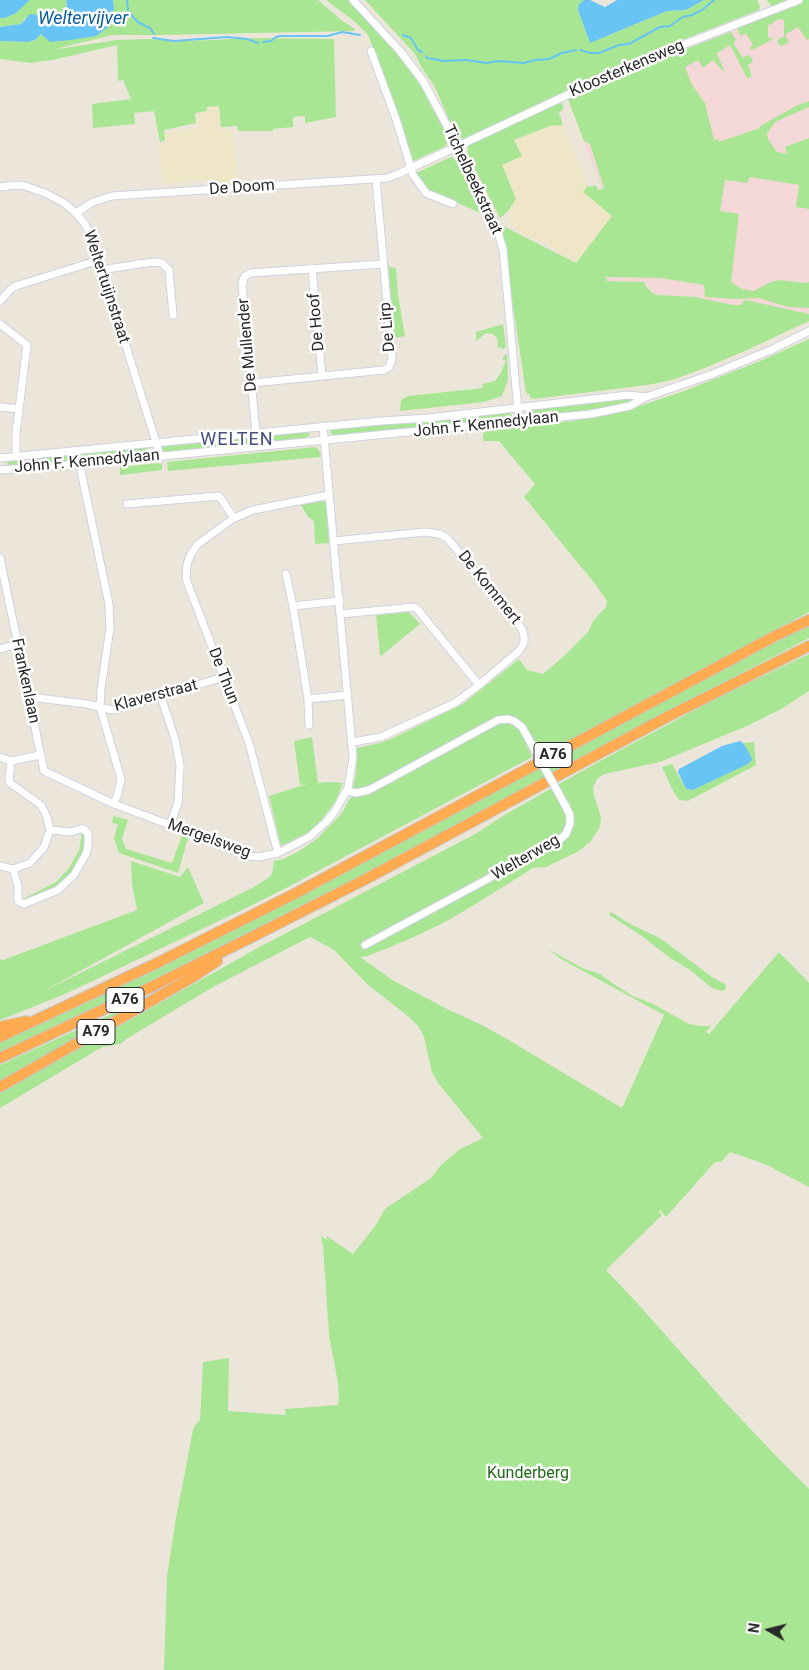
<!DOCTYPE html>
<html>
<head>
<meta charset="utf-8">
<style>
	body { margin:0 }
	#map { position:relative; width:809px; height:1670px; overflow:hidden; background:#ece6da; font-family:Roboto,sans-serif }
	canvas { display:block }
	.north { position:absolute; left:744px; top:1605px; width:50px; height:50px; -webkit-text-stroke:4px #fff; paint-order:stroke; rotate:278deg; font-size:14px; font-weight:700; line-height:20px; text-align:center; color:#292929 }
	.north::after { content:''; display:block; margin:auto; width:18px; height:22px; background:#292929; clip-path:polygon(50% 0,100% 100%,50% 72%,0 100%) }
</style>
</head>
<body>
<div id="map">
<canvas width="809" height="1670"></canvas>
<div class="north">N</div>
</div>
<script>
const ctx = document.querySelector('canvas').getContext('2d');
ctx.lineJoin = 'round';
function fillPath(path, color) {
  ctx.fillStyle = color;
  ctx.fill(path, 'evenodd');
}
function shape(rows) {
  const path = new Path2D();
  for (const r of rows) {
    path.moveTo(r[0], r[1]);
    for (let i = 2; i < r.length; i += 2) path.lineTo(r[i], r[i + 1]);
  }
  return path;
}
function strokePath(path, color, width, dash) {
  ctx.strokeStyle = color;
  ctx.lineWidth = width;
  ctx.lineCap = dash ? 'butt' : 'round';
  ctx.setLineDash(dash || []);
  ctx.stroke(path);
}
function drawText(font, color, halo, rows, align = 'center') {
  ctx.font = font + ' Roboto,sans-serif';
  ctx.lineWidth = 5;
  ctx.setLineDash([]);
  ctx.textBaseline = 'middle';
  ctx.strokeStyle = halo;
  ctx.fillStyle = color;
  for (const [text, x, y, turn = 0] of rows) {
    ctx.save();
    ctx.translate(x, y);
    ctx.rotate((+turn || 0) * Math.PI / 180);
    ctx.textAlign = isNaN(turn) ? turn : align;
    if (halo) ctx.strokeText(text, 0, 0);
    ctx.fillText(text, 0, 0);
    ctx.restore();
  }
}
const education = shape([
	[218,107,222,130,232,129,238,183,204,180,163,184,158,145,166,143,165,132,196,128,196,130,199,130,196,113,207,112,207,108],
	[563,125,588,185,583,192,612,216,575,264,545,243,523,234,514,228,507,220,512,213,508,211,505,204,497,162,514,140,550,126]
]);
const medical = shape([
	[809,1,809,314,745,300,741,305,733,305,695,297,654,294,644,282,606,281,601,276,612,216,568,99,631,71]
]);
const green = shape([
	[30,0,66,0,67,6,63,18,58,21,49,21,38,15,24,19,21,24,0,27,0,18,5,18],
	[113,0,318,0,341,20,355,29,354,31,160,35,113,35,51,50,117,40,149,39,190,41,256,38,334,39,336,117,305,123,305,116,293,117,293,127,273,129,273,131,238,131,237,126,221,127,219,106,207,107,207,111,195,113,196,123,164,130,165,140,160,142,154,111,134,113,135,124,93,128,92,104,131,99,123,80,118,81,117,45,57,59,31,63,0,59,0,41,28,42,35,40,41,34,114,9],
	[326,0,349,0,397,54,421,86,446,134,444,136,447,144,444,147,411,162,384,76,368,35,354,21],
	[365,0,584,0,579,4,578,10,590,43,667,11,686,10,704,0,757,0,760,6,759,10,649,53,597,76,463,139,455,134,435,87,422,68,415,54],
	[767,0,809,0,809,39,807,40,798,27,785,35,789,42,781,46,777,43,779,38,784,37,784,20,779,19,773,22,773,24,768,25,768,38,773,38,773,39,752,50,749,48,753,45,746,33,741,36,738,31,738,27,776,13],
	[731,32,736,40,733,43,743,58,747,55,751,57,753,62,748,65,752,77,747,78,730,45,717,53,725,73,713,60,703,68,698,60,685,67,692,85,705,103,714,140,719,139,719,142,760,128,760,126,798,105,809,101,809,107,775,122,767,134,768,139,777,152,787,154,785,147,809,138,809,209,796,207,799,185,750,177,747,183,725,180,720,211,739,214,731,282,742,289,754,291,771,282,780,280,803,283,809,282,809,308,788,307,759,298,736,299,705,297,704,285,661,278,604,277,607,279,606,281,644,282,649,290,654,294,659,295,695,297,733,305,741,305,745,300,809,314,809,321,747,350,705,368,672,380,648,385,542,398,532,399,530,397,529,394,526,393,502,232,503,226,576,263,612,216,583,192,588,185,589,187,596,185,598,190,604,188,590,144,584,141,568,99,608,80,670,55],
	[561,102,564,108,559,113,563,125,550,126,514,140,522,156,502,165,516,199,508,211,500,218,468,155,468,145],
	[451,157,458,161,487,216,426,189,416,173],
	[388,264,390,267,396,268,398,295,405,336,395,338],
	[503,324,506,347,503,349,498,347,497,338,493,334,486,333,476,341,476,332],
	[809,339,809,612,542,755,527,728,520,720,512,716,503,716,367,790,353,788,356,774,357,748,380,743,391,739,463,704,519,659,527,670,543,674,563,657,588,632,593,621,606,607,607,601,596,585,524,497,535,484,499,441,483,441,483,434,486,430,572,421,609,415,631,409,684,391,760,361],
	[506,354,507,355,508,380,502,396,484,402,400,411,401,400,408,396,483,388,482,384,495,381,500,374,506,361,502,359],
	[637,397,637,399,612,406,566,414,531,416,529,413,531,411,534,409],
	[509,412,512,415,509,419,334,436,330,432,333,428],
	[308,431,310,434,306,438,164,452,160,448,161,446],
	[147,447,148,450,145,455,8,467,7,458],
	[316,447,320,452,321,457,168,471,167,462],
	[158,463,162,464,162,470,120,475,120,467],
	[322,501,326,503,331,543,315,544,314,521,308,517,301,505],
	[409,612,420,624,381,656,380,655,376,615],
	[809,625,809,638,638,727,429,842,277,921,0,1054,0,1041,255,918,389,849,682,690],
	[809,654,809,691,783,708,747,726,660,762,604,774,597,779,593,788,594,795,601,817,600,827,590,842,579,851,546,867,533,868,479,902,445,922,414,937,368,956,360,957,394,981,449,1010,482,1025,507,1039,622,1108,664,1015,561,959,548,949,582,968,600,974,612,983,633,996,653,1004,689,1024,700,1026,711,1026,706,1032,709,1034,779,952,809,983,809,1187,765,1164,730,1152,721,1162,715,1162,666,1217,660,1210,659,1212,662,1215,608,1268,607,1271,638,1304,725,1402,777,1457,809,1489,809,1670,164,1670,167,1576,176,1518,193,1430,196,1424,200,1420,203,1362,229,1358,228,1411,286,1415,285,1409,338,1405,339,1399,338,1383,329,1335,323,1246,321,1236,327,1240,327,1236,353,1254,376,1225,385,1209,431,1178,441,1165,460,1149,483,1138,438,1083,432,1072,424,1037,419,1027,409,1017,367,984,334,950,310,937,213,987,128,1038,120,1044,103,1047,92,1053,0,1108,0,1093,254,950,477,833,506,814,591,766,715,699],
	[500,723,508,723,516,727,522,734,532,757,288,887,242,910,65,994,0,1020,0,959,3,960,137,910,132,884,131,861,180,877,188,867,204,903,42,992,254,887,268,878,272,874,274,861,284,859,304,848,319,837,342,813,350,798,373,792,490,727],
	[312,737,318,783,328,782,343,783,335,802,319,823,309,832,281,846,269,796,307,784,300,785,294,741],
	[754,742,756,765,688,801,679,800,673,791,662,767,672,764,686,789,693,790,714,780,751,756,743,743],
	[113,816,128,820,122,839,126,849,172,863,183,833,189,835,178,873,119,853,114,838,118,824,112,823],
	[82,832,87,837,81,861,73,872,62,883,25,902,21,900,56,882,69,868,79,850],
	[611,912,632,925,660,938,712,977,725,984,726,987,725,990,722,991,712,988,690,970,670,958,642,936,611,916,609,914],
	[162,991,0,1084,0,1065]
]);
const water = shape([
	[0,0,30,0,16,13,5,18,0,18],
	[66,0,113,0,114,9,111,25,96,36,70,40,50,42,41,34,35,40,28,42,0,41,0,27,21,24,30,14,38,15,49,21,57,21,63,18,67,6],
	[584,0,590,0,605,7,617,0,704,0,686,10,667,11,590,43,578,10,579,4],
	[740,741,743,743,751,756,752,760,748,764,693,790,686,789,678,772,679,769,722,746]
]);
const stream = shape([
	[127,0,128,11,132,16,138,22,150,28,154,34],
	[403,35,411,38,418,50,422,52],
	[153,38,174,41,227,37,247,39,258,43],
	[263,42,271,41,276,37,280,36,328,36,342,32,360,35],
	[580,50,590,53,599,53,619,45,629,44,660,27,670,26,683,17,692,15,702,10,714,0],
	[426,56,427,58,433,59,444,61,466,60,487,63,498,61,524,63,535,60,549,59,562,53,576,50]
]);
const minor = shape([
	[353,0,400,51,423,81,453,137,495,223,503,249,519,421],
	[371,51,396,119,413,175,426,193,453,204],
	[0,187,16,185,25,186,45,193,64,203,76,213,85,224,93,240,160,455],
	[76,213,93,202,112,196,387,178,398,174,593,83,680,46,799,0],
	[312,268,322,376],
	[101,270,139,264,156,262,162,263,169,270,173,315],
	[0,301,11,289,16,286,99,260],
	[0,324,27,345,16,433,16,455],
	[252,383,384,370,389,367,392,359,376,179],
	[0,407,19,409],
	[256,433,242,284,244,277,250,273,383,264],
	[0,458,381,421,429,418,628,395,645,397],
	[81,464,81,471,109,604,110,628,101,689,100,707,121,779,118,793,114,804],
	[0,470,81,464,591,414,630,406,646,397,710,375,771,350,809,331],
	[127,504,219,496,234,518],
	[334,541,425,532,439,534,447,538,453,545,522,629,524,636,524,643,519,651,479,685,455,703,381,737,353,742],
	[0,558,44,771,114,804,170,825,249,856,259,857,278,853,309,837,327,821,335,811,348,788,353,758,323,426],
	[286,574,293,606,308,699,309,725],
	[293,606,340,601],
	[341,614,414,607,418,610,479,685],
	[0,649,17,644],
	[161,697,175,739,180,765,178,803,170,825],
	[29,699,38,698,87,704,112,710,224,677],
	[308,699,348,695],
	[0,757,11,761,40,755],
	[347,791,356,793,369,790,498,720,508,719,514,721,522,727,527,736],
	[278,853,249,743,186,579,187,564,191,554,198,544,234,518,253,510,329,495],
	[0,866,13,869,30,863,44,847,50,830,47,817,41,805,10,783,9,779,11,761],
	[13,869,18,886,18,901,24,904,58,890,74,875,86,854,88,846,88,834,84,829,80,829,71,832,50,830],
	[365,945,558,841,566,834,570,824,570,815,565,805]
]);
const highway = shape([
	[0,1027,26,1021],
	[0,1037,157,963,298,892,775,636,809,620],
	[0,1058,149,988,248,939,368,878,665,718,809,646],
	[0,1087,193,977,217,961]
]);
const minorBridge = shape([
	[527,736,565,805]
]);
const shields = [
	[553,755,38],
	[125,1000,38],
	[96,1032,38]
];
const shieldNames = [
	["A76",553,755],
	["A76",125,1000],
	["A79",96,1032]
];
const streetNames = [
	["Kloosterkensweg",627,69,-23],
	["Tichelbeekstraat",472,180,65],
	["De Doom",242,188,-4],
	["Weltertuijnstraat",106,287,72],
	["De Hoof",317,322,-95],
	["De Lirp",388,327,-95],
	["De Mullender",248,345,-95],
	["John F. Kennedylaan",486,425,-6],
	["John F. Kennedylaan",87,462,-5],
	["De Kommert",489,588,51],
	["De Thun",223,676,69],
	["Frankenlaan",25,681,78],
	["Klaverstraat",156,696,-15],
	["Mergelsweg",209,839,20],
	["Welterweg",526,858,-30]
];
const parkNames = [
	["Kunderberg",528,1474]
];
const waterNames = [
	["Weltervijver",83,19]
];
const neighbourhoodNames = [
	["WELTEN",237,440]
];
fillPath(education, '#efe6c8');
fillPath(medical, '#f4d8d7');
fillPath(green, '#a9e693');
fillPath(water, '#67c4f5');
strokePath(stream, '#67c4f5', 2);
strokePath(minor, '#cfd1e3', 9);
strokePath(highway, '#c7c7c7', 12);
strokePath(minor, '#fff', 7);
strokePath(highway, '#ffab52', 10);
strokePath(minorBridge, '#cfd1e3', 9, []);
strokePath(minorBridge, '#fff', 7);
for (const [x, y, w] of shields) {
  const box = new Path2D();
  box.roundRect(x - w / 2, y - 12.5, w, 25, 4);
  ctx.fillStyle = '#fff';
  ctx.fill(box);
  strokePath(box, '#292929', 1);
}
drawText('bold 15px', '#292929', null, shieldNames);
drawText('16px', '#292929', '#fff', streetNames);
drawText('16px', '#216a16', '#fff', parkNames);
drawText('italic 18px', '#065fa0', '#fff', waterNames);
ctx.letterSpacing = '1px';
drawText('18px', '#474d7c', '#fff', neighbourhoodNames);
ctx.letterSpacing = '0px';
</script>
</body>
</html>
